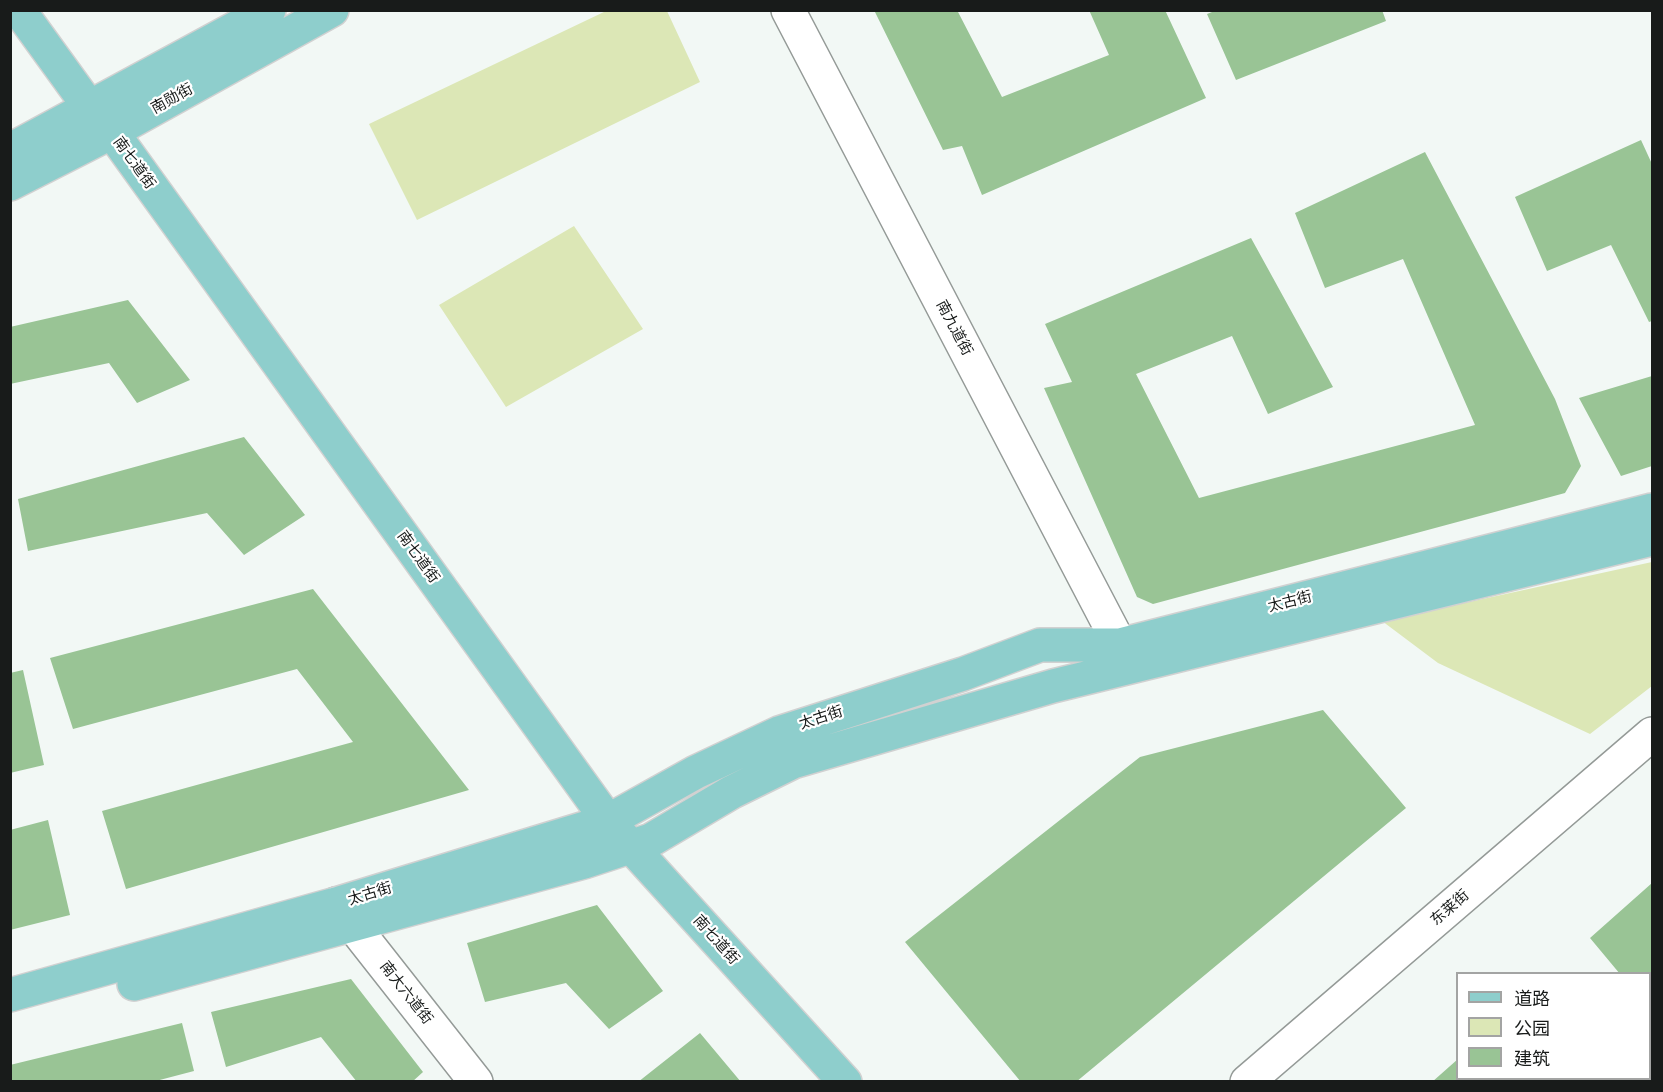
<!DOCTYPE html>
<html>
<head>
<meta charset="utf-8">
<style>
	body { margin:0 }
	#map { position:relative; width:1663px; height:1092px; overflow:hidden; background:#f2f8f5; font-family:"Noto Serif","Noto Sans SC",serif }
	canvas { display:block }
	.frame { position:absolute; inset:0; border:12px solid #181b1a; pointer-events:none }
	.legend { position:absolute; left:1456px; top:972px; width:195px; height:108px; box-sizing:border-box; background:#fff; border:2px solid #a3a4a3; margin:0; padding:8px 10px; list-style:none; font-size:18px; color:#181b1a }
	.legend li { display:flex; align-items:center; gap:12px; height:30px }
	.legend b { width:30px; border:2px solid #a3a4a3 }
</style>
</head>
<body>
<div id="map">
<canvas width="1663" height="1092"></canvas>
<div class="frame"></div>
<ul class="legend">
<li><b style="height:8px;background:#8ececc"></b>道路</li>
<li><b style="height:16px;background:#dce7b6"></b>公园</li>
<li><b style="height:16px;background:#99c495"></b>建筑</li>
</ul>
</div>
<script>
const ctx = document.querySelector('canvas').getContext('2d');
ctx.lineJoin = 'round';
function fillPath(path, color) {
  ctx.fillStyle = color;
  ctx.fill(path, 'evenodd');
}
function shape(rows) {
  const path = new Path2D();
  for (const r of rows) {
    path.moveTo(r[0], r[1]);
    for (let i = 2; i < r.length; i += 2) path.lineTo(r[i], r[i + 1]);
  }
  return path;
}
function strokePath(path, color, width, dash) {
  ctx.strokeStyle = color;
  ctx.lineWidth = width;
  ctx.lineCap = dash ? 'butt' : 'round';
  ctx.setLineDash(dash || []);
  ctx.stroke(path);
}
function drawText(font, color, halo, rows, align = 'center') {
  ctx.font = font + ' "Noto Serif","Noto Sans SC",serif';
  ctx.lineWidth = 4.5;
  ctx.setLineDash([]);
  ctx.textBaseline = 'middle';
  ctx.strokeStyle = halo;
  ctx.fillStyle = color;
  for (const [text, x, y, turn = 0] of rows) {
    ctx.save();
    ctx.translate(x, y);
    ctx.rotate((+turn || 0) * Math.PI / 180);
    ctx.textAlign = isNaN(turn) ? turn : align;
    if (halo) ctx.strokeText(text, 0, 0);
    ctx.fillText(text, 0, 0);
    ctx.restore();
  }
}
const green = shape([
	[606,11,667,11,700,82,417,220,369,124],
	[574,226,643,329,506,407,439,305],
	[1652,562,1652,686,1590,734,1438,663,1382,621]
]);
const building = shape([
	[874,10,957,10,1002,97,1109,55,1089,10,1165,10,1206,98,982,195,962,146,943,150],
	[1217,10,1382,10,1386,21,1236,80,1207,14],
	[1641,140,1652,164,1652,321,1649,322,1611,245,1547,271,1515,197],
	[1425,152,1555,399,1581,466,1565,493,1153,604,1137,597,1044,388,1072,382,1045,324,1251,238,1333,387,1268,414,1232,336,1136,374,1199,498,1475,425,1403,259,1325,288,1295,213],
	[128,300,190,380,137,403,109,363,10,384,10,327],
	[1652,376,1652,466,1621,476,1579,398],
	[244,437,305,515,244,555,207,513,28,551,18,499],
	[313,589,469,790,126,889,102,811,353,742,297,669,73,729,50,658],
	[23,670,44,765,10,773,10,673],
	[1323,710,1406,808,1076,1082,1021,1082,905,942,1140,757],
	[48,820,70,915,10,930,10,830],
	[1652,883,1652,1013,1650,1009,1650,974,1620,974,1590,938],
	[597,905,663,991,609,1029,566,983,485,1002,467,943],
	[351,979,423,1072,412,1082,357,1082,321,1037,226,1067,211,1012],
	[182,1023,194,1071,152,1082,10,1082,10,1065],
	[700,1033,741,1082,638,1082],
	[1458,1059,1458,1078,1521,1078,1518,1082,1432,1082]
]);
const minor = shape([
	[788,10,1120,645],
	[336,904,476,1082],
	[1247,1082,1652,734]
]);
const major = shape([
	[19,10,90,108,112,132,608,821,845,1082],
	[10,150,269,10],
	[10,184,112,132,332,10],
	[134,984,584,862,651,840,732,792,793,762,1053,686,1652,539],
	[10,995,336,904,608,821,696,772,779,733,963,674,1040,645,1120,645,1652,510]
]);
const streetNames = [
	["南勋街",172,99,-29],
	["南七道街",134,163,54],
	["南九道街",954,328,62],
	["南七道街",418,557,54],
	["太古街",1290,602,-14],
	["太古街",821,718,-18],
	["太古街",370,894,-17],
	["东莱街",1450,908,-41],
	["南七道街",716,940,48],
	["南大六道街",406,993,52]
];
fillPath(green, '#dce7b6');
fillPath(building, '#99c495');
strokePath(minor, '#949a97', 36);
strokePath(major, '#d1d1d1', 36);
strokePath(minor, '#fff', 33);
strokePath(major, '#8ececc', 33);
drawText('15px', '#181b1a', '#fff', streetNames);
</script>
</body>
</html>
